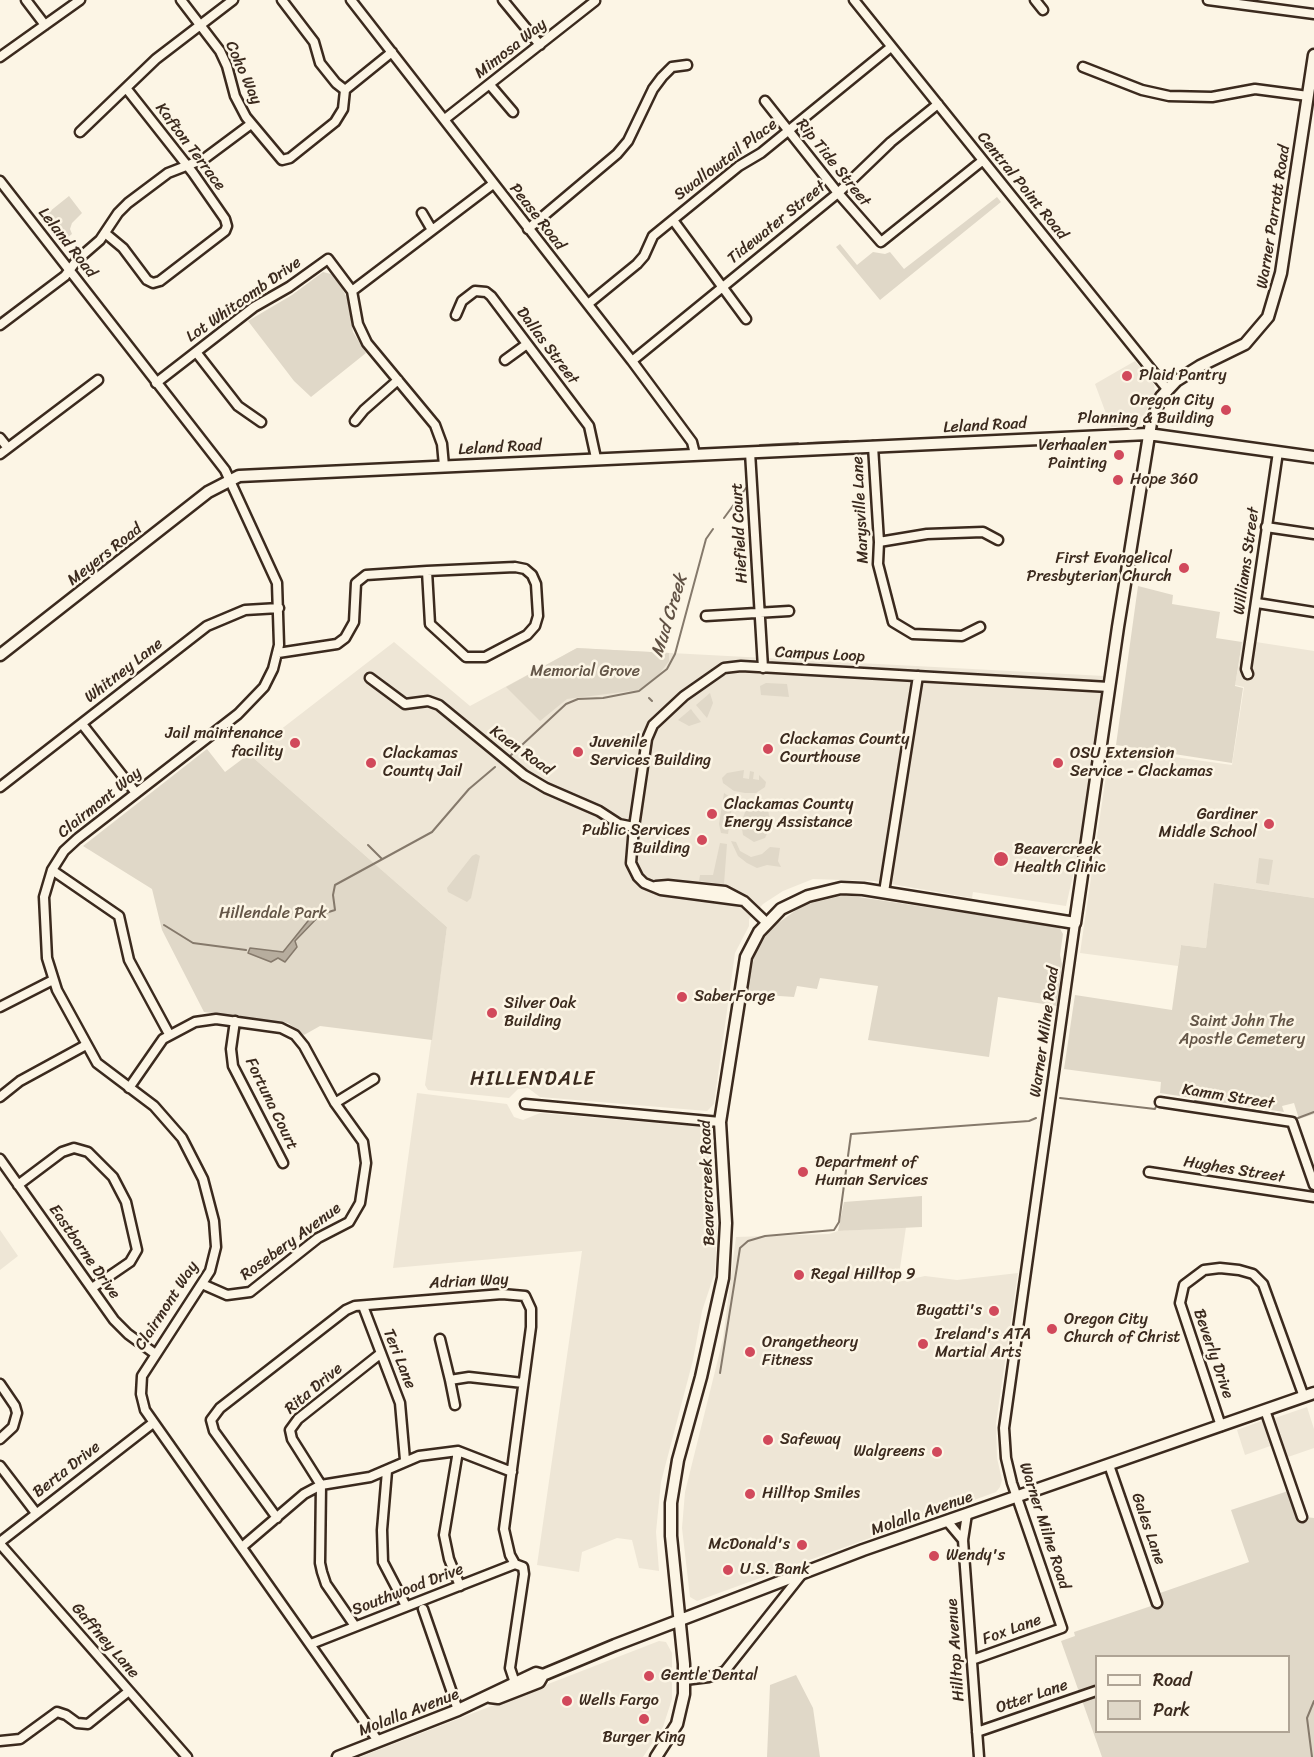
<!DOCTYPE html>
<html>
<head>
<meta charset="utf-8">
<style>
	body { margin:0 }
	#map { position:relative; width:1314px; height:1757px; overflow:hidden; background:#fcf5e5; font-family:Sriracha,sans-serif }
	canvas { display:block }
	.legend { position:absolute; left:1095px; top:1655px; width:195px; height:78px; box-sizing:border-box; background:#fcf5e5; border:2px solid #afa495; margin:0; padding:8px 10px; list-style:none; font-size:18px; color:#3b2a1e }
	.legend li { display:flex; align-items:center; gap:12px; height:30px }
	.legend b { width:30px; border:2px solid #afa495 }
</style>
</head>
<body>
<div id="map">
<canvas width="1314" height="1757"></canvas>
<ul class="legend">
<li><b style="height:8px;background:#fcf5e5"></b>Road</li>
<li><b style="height:16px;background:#e0d8c8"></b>Park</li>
</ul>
</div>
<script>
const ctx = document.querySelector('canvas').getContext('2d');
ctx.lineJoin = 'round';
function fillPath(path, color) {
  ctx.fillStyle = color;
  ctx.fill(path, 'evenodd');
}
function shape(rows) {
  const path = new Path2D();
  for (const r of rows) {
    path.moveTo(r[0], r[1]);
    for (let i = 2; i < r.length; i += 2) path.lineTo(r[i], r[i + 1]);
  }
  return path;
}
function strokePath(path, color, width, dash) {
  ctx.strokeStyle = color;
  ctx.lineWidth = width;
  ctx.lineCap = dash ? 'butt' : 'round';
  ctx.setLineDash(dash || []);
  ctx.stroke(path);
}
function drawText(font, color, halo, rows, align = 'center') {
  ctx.font = font + ' Sriracha,sans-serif';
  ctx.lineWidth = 5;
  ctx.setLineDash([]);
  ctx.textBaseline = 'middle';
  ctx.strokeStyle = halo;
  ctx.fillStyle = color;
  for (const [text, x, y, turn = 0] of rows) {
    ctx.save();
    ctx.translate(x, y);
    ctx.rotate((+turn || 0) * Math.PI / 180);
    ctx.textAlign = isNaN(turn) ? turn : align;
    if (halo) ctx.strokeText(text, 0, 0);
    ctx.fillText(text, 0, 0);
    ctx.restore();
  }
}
const built = shape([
	[1135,361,1154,384,1155,392,1140,425,1111,427,1095,384],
	[1243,640,1314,651,1314,898,1215,883,1206,948,1181,945,1178,966,1080,953,1110,748,1232,765,1244,687,1235,685],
	[394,642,470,706,577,648,1104,676,1079,849,1066,906,973,892,972,898,874,881,813,879,783,891,763,904,749,919,749,926,735,953,714,1104,707,1111,540,1097,528,1088,518,1089,509,1098,428,1090,425,1085,447,927,249,754],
	[417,1093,507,1104,514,1117,523,1120,540,1113,703,1127,709,1131,717,1229,715,1272,702,1311,693,1360,661,1482,656,1532,659,1571,639,1568,632,1540,617,1538,582,1552,579,1572,537,1565,582,1251,393,1268],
	[906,1227,898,1282,925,1276,957,1280,1018,1273,996,1423,997,1458,1002,1480,1000,1487,996,1492,697,1601,690,1597,682,1528,685,1492,723,1339,736,1237,829,1234,838,1231],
	[0,1230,18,1256,0,1270],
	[1307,1407,1314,1429,1314,1448,1288,1457,1275,1418],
	[1264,1420,1273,1445,1245,1455,1237,1430],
	[659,1641,666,1642,672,1653,672,1699,663,1727,643,1757,360,1757]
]);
const green = shape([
	[69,196,82,213,72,223,70,229,72,234,63,241,44,216],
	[997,197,1001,202,880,300,836,247,840,244,857,265,873,252,885,254,890,252,904,269],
	[323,272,331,274,342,288,347,298,353,332,366,353,311,397,294,381,248,321,292,295],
	[1138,586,1173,595,1172,604,1220,612,1216,638,1242,642,1235,686,1243,688,1232,763,1116,745],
	[577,648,669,653,669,661,657,677,639,690,567,699,540,721,506,687],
	[766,683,787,684,789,697,761,695,760,686],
	[710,693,713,703,707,718,696,705],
	[691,709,693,712,701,722,689,726,678,720],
	[207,749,225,772,249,754,447,927,432,1040,320,1026,304,1035,288,1023,204,1012,162,930,152,889,83,846],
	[744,770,743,778,749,779,750,771,754,772,753,779,759,780,759,775,766,782,765,787,756,793,745,793,734,791,723,783,722,778,727,773],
	[724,793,733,799,728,834,721,833,719,824],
	[757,802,768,810,771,825,765,838,754,842,743,835,741,823,747,807],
	[731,841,736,842,740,851,751,857,762,854,770,847,780,848,778,861,781,867,767,865,757,868,747,863,738,856],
	[720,843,727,844,724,884,699,881,700,875,713,875],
	[476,854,480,856,471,898,467,902,448,892,447,888,472,856],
	[1259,858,1273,860,1269,885,1256,883],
	[1214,883,1314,898,1314,1114,1299,1119,1294,1103,1282,1106,1284,1112,1160,1093,1161,1082,1064,1069,1075,995,1172,1010,1181,945,1206,948],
	[845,895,1059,927,1063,934,1060,955,1062,964,1057,1006,998,997,989,1057,868,1040,878,986,820,978,817,989,797,986,794,997,750,994,750,990,747,989,755,954,770,929,803,905],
	[922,1196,922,1227,838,1231,844,1202],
	[1288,1491,1297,1516,1314,1518,1314,1757,1102,1757,1061,1641,1075,1636,1074,1632,1163,1602,1160,1593,1249,1562,1231,1510],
	[1096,1656,1288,1656,1288,1732,1096,1732],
	[796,1675,813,1708,820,1757,767,1757,770,1685]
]);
const water = shape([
	[316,911,321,914,295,941,297,947,285,962,278,958,271,962,248,953,250,948,283,952,316,911]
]);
const stream = shape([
	[808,443,848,441],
	[760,445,798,443],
	[724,518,746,488],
	[649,698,652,701],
	[509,757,566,704,578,699,603,698,639,691,667,669,675,654,706,539,713,529],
	[368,845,382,859],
	[319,915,335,910,333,895,335,885,432,832,469,789,495,767],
	[164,925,193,943,246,950],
	[1060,1098,1155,1109,1157,1104],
	[1160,1099,1183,1100],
	[1195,1101,1282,1115],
	[1298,1118,1314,1112],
	[720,1373,740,1248,748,1241,765,1236,834,1230,839,1222,851,1134,1029,1121,1036,1118],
	[1312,1757,1307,1718,1314,1701]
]);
const minor = shape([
	[26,0,45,25],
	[181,0,220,51,227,66,235,96,246,117,282,160,290,158,335,122,343,109,345,90,392,52],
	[282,0,314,42,320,63,336,83,345,90],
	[351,0,632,361,692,442,695,454],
	[503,0,540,45],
	[854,0,1167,389],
	[1035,0,1043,10],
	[1208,0,1314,14],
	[0,57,80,0],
	[1083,67,1142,90,1169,96,1212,97,1255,89,1308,96],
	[490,85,513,112],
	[765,101,838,193,881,242,982,161],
	[445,119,595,1],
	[80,132,156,59,233,0],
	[0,181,225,470,277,583,279,645,273,669,264,687,238,714,77,839,64,851,52,870,44,897,47,958,57,990,97,1063,154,1106,182,1138,203,1179,214,1221,216,1247,210,1271,142,1376,141,1394,145,1410,378,1741],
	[422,213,432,230],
	[673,220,746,319],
	[528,229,617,154,628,141,653,89,662,77,672,67,687,65],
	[105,233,123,248,147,280,153,283,160,281,225,231,227,226,225,219,193,173,126,88],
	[352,291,493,184],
	[588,304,637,264,644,256,653,236,739,166,761,153,891,47],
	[456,315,462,301,475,291,486,292,491,296,589,426,596,458],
	[0,325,65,276,77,260,100,240,118,213,128,203,168,173,204,159,251,124],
	[196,352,238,406,261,422],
	[505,360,527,344],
	[632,361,838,193,891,142,938,104],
	[156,383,254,307,289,287,328,259,352,291,358,324,367,343,435,425,442,444,444,466],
	[355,421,364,410,398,380],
	[0,438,8,448],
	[873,446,879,542,878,564,893,622,913,634,962,636,980,627],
	[750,452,763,668],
	[0,454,98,380],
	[1266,527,1314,534],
	[879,542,927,534,983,532,998,540],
	[515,567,525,569,532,575,536,584,538,616,535,626,527,635,485,657,466,657,430,624,427,571,515,567],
	[1257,603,1314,612],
	[706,616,789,611],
	[278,653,337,644,345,638,354,622,356,583,366,575,427,571],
	[1248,674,1246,669,1278,452],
	[370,678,405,704,428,701,439,705,524,775,546,788,599,811,619,824,634,827,631,863,638,877,644,883,661,890,744,901],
	[82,724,136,793],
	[0,787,207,626,245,610,279,608],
	[634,827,647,739,653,725,684,696,724,668,741,666,1109,687],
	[52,870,119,916,129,960,169,1034],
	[656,886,668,885,725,891,744,901,766,922],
	[884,892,918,676],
	[0,1007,53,980],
	[235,1021,231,1049,233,1066,283,1163],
	[129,1088,163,1039,195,1022,216,1019,281,1028,295,1035,304,1046,335,1103,363,1142,366,1163,360,1203,349,1222,318,1238,250,1292,227,1295,202,1284],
	[0,1097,20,1081,86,1045],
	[1160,1102,1292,1122,1314,1185],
	[335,1103,374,1079],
	[525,1104,720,1122],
	[0,1159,114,1320,128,1334,154,1353],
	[1149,1172,1314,1197],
	[18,1185,62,1152,74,1148,88,1152,113,1177,126,1202,137,1250,130,1262,92,1288],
	[363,1306,400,1403,405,1460],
	[440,1339,450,1380],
	[0,1384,15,1406,17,1413,13,1427,0,1439],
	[455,1405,450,1380,469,1377,523,1383],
	[1265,1410,1302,1517],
	[1221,1426,1180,1303,1184,1285,1204,1270,1220,1268,1239,1270,1253,1274,1263,1284,1304,1397],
	[458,1451,444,1535,449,1559,460,1586],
	[1109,1465,1157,1603],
	[0,1466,36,1513],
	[387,1471,382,1530,383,1562,406,1606],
	[967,1514,963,1540,979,1757],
	[277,1518,214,1431,211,1420,220,1408,346,1310,355,1306,502,1294,525,1296,531,1309,531,1327,504,1529,510,1555,515,1564,523,1567,524,1574,510,1668,515,1683],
	[947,1521,963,1540],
	[0,1542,153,1423],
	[0,1544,187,1757],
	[242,1547,304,1494,321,1485,370,1477,419,1456,458,1451,512,1472],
	[423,1609,458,1710],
	[355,1626,326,1584,322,1572,320,1563,321,1485,292,1439,290,1430,298,1419,380,1354],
	[311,1644,515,1564],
	[972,1660,1062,1628,1012,1483,1006,1458,1004,1428,1075,923],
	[685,1680,709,1677,725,1671,802,1574],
	[977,1732,1096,1691],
	[0,1741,20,1739,57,1712,66,1715,77,1723,88,1724,129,1691]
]);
const major = shape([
	[0,655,208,492,239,476,1148,434,1314,457],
	[490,1697,498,1698,539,1682,543,1675,615,1645,863,1550,1314,1393],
	[338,1757,458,1710,536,1673,543,1675],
	[656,1757,677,1724,684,1694,684,1664,671,1536,671,1503,678,1460,701,1377,723,1278,726,1223,720,1122,746,957,759,932,781,909,808,896,841,888,863,889,1075,923,1118,627,1151,423,1161,397,1176,381,1200,366,1245,344,1268,317,1281,273,1314,55]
]);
const markers = [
	[1127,376,6,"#d1495b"],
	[1226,410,6,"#d1495b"],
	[1119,455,6,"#d1495b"],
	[1118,480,6,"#d1495b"],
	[1184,568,6,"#d1495b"],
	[295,743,6,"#d1495b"],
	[768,749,6,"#d1495b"],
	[578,752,6,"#d1495b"],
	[371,763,6,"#d1495b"],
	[1058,763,6,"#d1495b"],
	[712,814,6,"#d1495b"],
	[1269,824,6,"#d1495b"],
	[702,840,6,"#d1495b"],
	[1001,859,8,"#d1495b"],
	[682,997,6,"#d1495b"],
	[492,1013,6,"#d1495b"],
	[803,1172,6,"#d1495b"],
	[799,1275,6,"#d1495b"],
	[994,1311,6,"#d1495b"],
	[1052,1329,6,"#d1495b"],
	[923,1344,6,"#d1495b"],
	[750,1352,6,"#d1495b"],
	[768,1440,6,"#d1495b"],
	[937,1452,6,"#d1495b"],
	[750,1494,6,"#d1495b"],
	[802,1545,6,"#d1495b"],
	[934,1556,6,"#d1495b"],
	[728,1570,6,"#d1495b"],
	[649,1676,6,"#d1495b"],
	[567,1701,6,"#d1495b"],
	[644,1719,6,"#d1495b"]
];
const streetNames = [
	["Mimosa Way",511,49,-38],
	["Coho Way",243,73,66],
	["Kafton Terrace",190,147,53],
	["Swallowtail Place",726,160,-37],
	["Rip Tide Street",833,163,51],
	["Central Point Road",1022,186,51],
	["Pease Road",537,217,52],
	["Warner Parrott Road",1274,217,-81],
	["Tidewater Street",777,223,-39],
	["Leland Road",67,243,52],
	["Lot Whitcomb Drive",244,300,-35],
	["Dallas Street",547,346,53],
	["Leland Road",985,426,-3],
	["Leland Road",500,448,-3],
	["Marysville Lane",861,510,-93],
	["Hiefield Court",740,533,-93],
	["Meyers Road",105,555,-38],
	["Williams Street",1247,561,-82],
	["Campus Loop",820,655,3],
	["Whitney Lane",124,671,-38],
	["Kaen Road",521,751,36],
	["Clairmont Way",100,803,-39],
	["Warner Milne Road",1045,1032,-82],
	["Kamm Street",1228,1097,9],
	["Fortuna Court",271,1104,64],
	["Hughes Street",1234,1170,9],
	["Beavercreek Road",708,1183,-92],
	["Rosebery Avenue",291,1242,-36],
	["Eastborne Drive",84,1252,55],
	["Adrian Way",469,1282,-3],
	["Clairmont Way",167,1306,-57],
	["Beverly Drive",1213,1354,71],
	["Teri Lane",399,1359,68],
	["Rita Drive",314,1389,-40],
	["Berta Drive",67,1470,-38],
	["Molalla Avenue",922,1514,-19],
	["Warner Milne Road",1044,1526,72],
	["Gales Lane",1148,1529,71],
	["Southwood Drive",408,1590,-21],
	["Fox Lane",1012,1630,-20],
	["Gaffney Lane",105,1641,49],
	["Hilltop Avenue",956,1650,-94],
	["Otter Lane",1032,1697,-19],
	["Molalla Avenue",409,1713,-21]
];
const poiNames = [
	["Plaid Pantry",1139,376],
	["Oregon City",1214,401,"right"],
	["Planning & Building",1214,419,"right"],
	["Verhaalen",1107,446,"right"],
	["Painting",1107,464,"right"],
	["Hope 360",1130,480],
	["First Evangelical",1172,559,"right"],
	["Presbyterian Church",1172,577,"right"],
	["Jail maintenance",283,734,"right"],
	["facility",283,752,"right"],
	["Clackamas County",780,740],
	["Courthouse",780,758],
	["Juvenile",590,743],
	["Services Building",590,761],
	["Clackamas",383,754],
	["County Jail",383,772],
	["OSU Extension",1070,754],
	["Service - Clackamas",1070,772],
	["Clackamas County",724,805],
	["Energy Assistance",724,823],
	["Gardiner",1257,815,"right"],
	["Middle School",1257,833,"right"],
	["Public Services",690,831,"right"],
	["Building",690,849,"right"],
	["Beavercreek",1014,850],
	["Health Clinic",1014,868],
	["SaberForge",694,997],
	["Silver Oak",504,1004],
	["Building",504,1022],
	["Department of",815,1163],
	["Human Services",815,1181],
	["Regal Hilltop 9",811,1275],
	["Bugatti's",982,1311,"right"],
	["Oregon City",1064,1320],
	["Church of Christ",1064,1338],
	["Ireland's ATA",935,1335],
	["Martial Arts",935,1353],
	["Orangetheory",762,1343],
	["Fitness",762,1361],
	["Safeway",780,1440],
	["Walgreens",925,1452,"right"],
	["Hilltop Smiles",762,1494],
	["McDonald's",790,1545,"right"],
	["Wendy's",946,1556],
	["U.S. Bank",740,1570],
	["Gentle Dental",661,1676],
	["Wells Fargo",579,1701],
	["Burger King",644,1738,"center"]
];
const parkNames = [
	["Memorial Grove",585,672],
	["Hillendale Park",273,914],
	["Saint John The",1242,1022],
	["Apostle Cemetery",1242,1040]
];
const waterNames = [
	["Mud Creek",670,616,-73]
];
const quarterNames = [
	["HILLENDALE",533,1080]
];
fillPath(built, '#eee6d6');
fillPath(green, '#e0d8c8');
fillPath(water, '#b7ad9e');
strokePath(water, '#85796b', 1.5);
strokePath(stream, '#85796b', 2);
strokePath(minor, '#3b2a1e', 13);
strokePath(major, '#3b2a1e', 15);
strokePath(minor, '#fcf5e5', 8);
strokePath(major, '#fcf5e5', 10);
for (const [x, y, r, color] of markers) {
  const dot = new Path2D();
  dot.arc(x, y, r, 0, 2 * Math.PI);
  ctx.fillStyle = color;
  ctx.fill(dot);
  strokePath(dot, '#fcf5e5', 2);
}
drawText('16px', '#3b2a1e', '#fcf5e5', streetNames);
drawText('16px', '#3b2a1e', '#fcf5e5', poiNames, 'left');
drawText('16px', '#645648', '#fcf5e5', parkNames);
drawText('italic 18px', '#605144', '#fcf5e5', waterNames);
ctx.letterSpacing = '1.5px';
drawText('20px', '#3b2a1e', '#fcf5e5', quarterNames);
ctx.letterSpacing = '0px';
</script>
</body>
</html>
